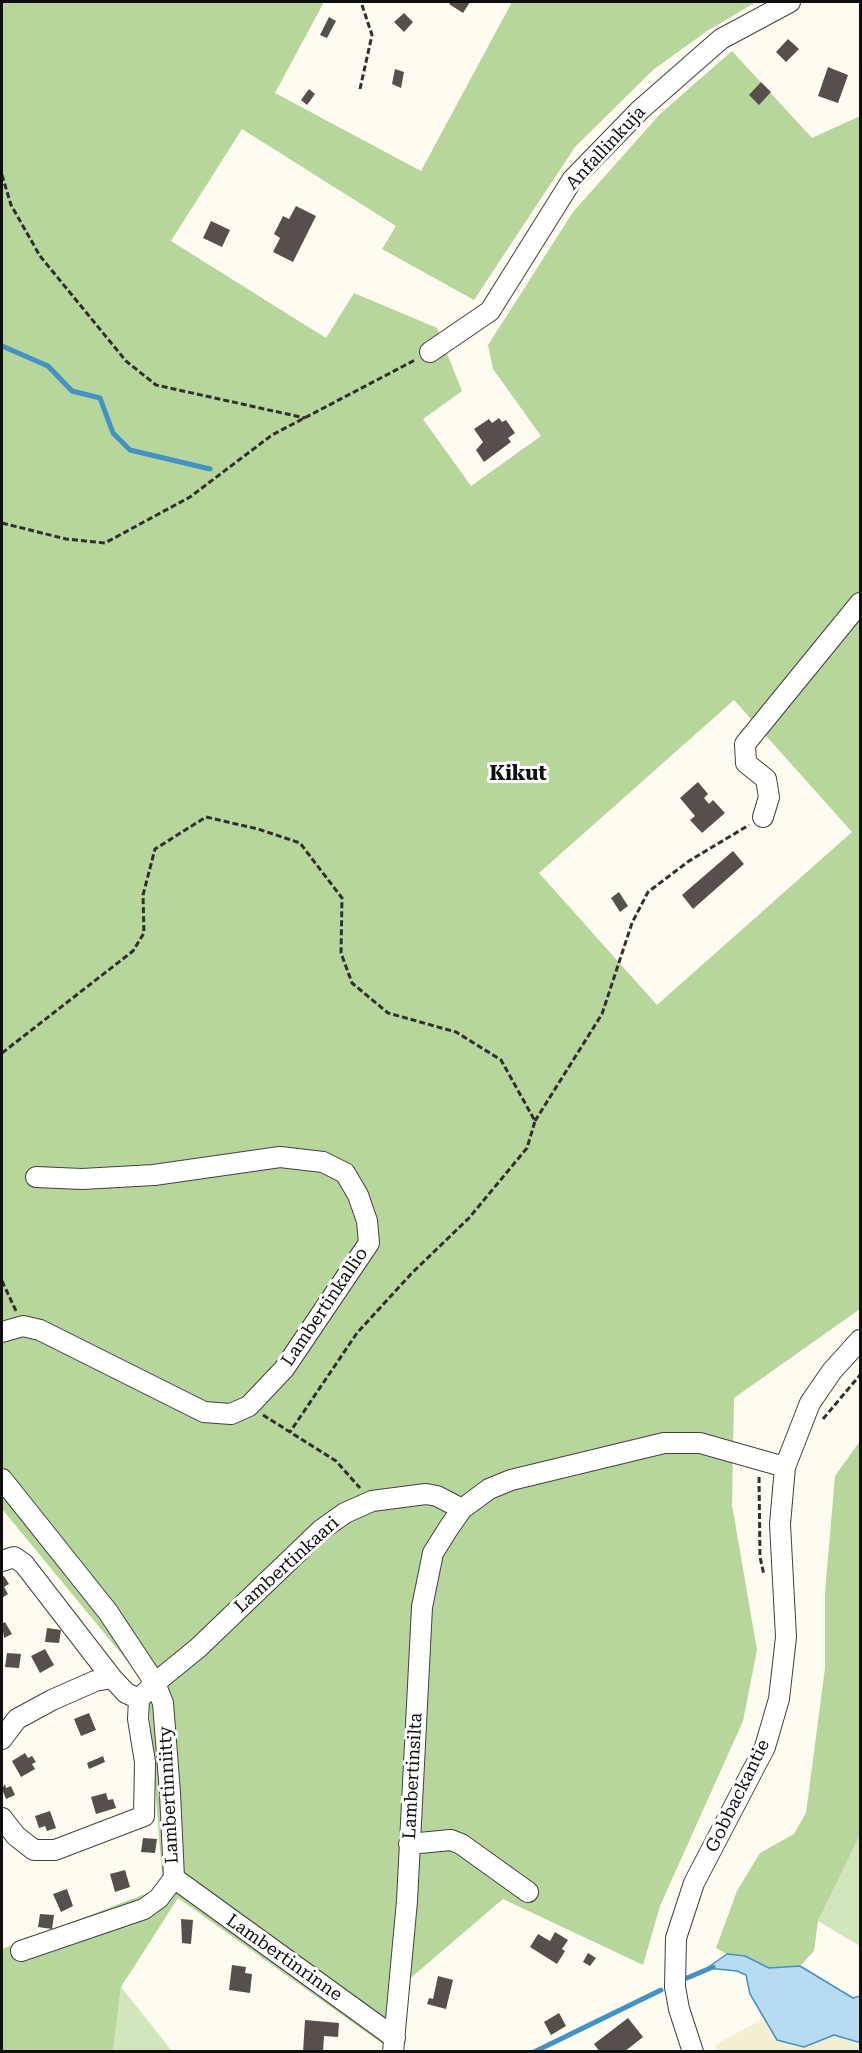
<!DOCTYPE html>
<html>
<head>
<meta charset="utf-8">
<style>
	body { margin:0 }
	#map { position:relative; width:862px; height:2053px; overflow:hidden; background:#fefbf0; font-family:"Roboto Serif",serif }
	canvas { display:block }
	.frame { position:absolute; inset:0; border:3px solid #0e0e0e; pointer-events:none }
</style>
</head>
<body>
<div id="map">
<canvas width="862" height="2053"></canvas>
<div class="frame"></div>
</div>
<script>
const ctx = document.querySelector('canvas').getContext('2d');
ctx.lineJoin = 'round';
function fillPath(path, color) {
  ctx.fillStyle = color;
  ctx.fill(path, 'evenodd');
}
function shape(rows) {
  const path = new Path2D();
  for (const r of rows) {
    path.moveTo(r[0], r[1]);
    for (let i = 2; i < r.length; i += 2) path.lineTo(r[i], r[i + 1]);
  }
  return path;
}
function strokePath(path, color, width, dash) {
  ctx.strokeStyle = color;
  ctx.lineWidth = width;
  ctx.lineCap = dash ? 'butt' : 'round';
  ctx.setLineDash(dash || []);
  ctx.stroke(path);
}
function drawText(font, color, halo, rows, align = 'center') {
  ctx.font = font + ' "Roboto Serif",serif';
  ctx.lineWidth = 6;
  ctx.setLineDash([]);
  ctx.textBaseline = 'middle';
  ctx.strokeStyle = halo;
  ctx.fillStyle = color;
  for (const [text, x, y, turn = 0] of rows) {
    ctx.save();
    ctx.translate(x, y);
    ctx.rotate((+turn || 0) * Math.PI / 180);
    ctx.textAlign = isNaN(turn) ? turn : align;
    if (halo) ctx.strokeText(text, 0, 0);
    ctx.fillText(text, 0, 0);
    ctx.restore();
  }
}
const farmland = shape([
	[764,2018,777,2040,804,2047,834,2035,857,2042,860,2041,860,2051,718,2052,715,2045]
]);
const green = shape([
	[860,1835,860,1946,818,1921],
	[121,1987,172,2051,113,2051]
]);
const forest = shape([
	[2,2,324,2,275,93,421,171,512,2,756,2,707,31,653,70,575,147,474,300,382,249,396,226,242,129,171,241,326,338,354,293,437,328,462,391,423,419,471,486,541,436,493,369,488,345,573,212,660,114,732,51,812,138,860,116,860,1309,734,1398,732,1505,757,1650,743,1721,660,1906,643,1965,503,1899,407,1981,387,2047,178,1898,121,1987,113,2051,2,2052,2,1949,163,1887,147,1685,2,1509],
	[734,700,852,832,657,1005,539,873],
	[860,1441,860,1835,818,1921,814,1951,800,1966,769,1968,745,1956,727,1954,716,1948,737,1891,760,1853,794,1834,806,1813,825,1668,825,1592,835,1476]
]);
const water = shape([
	[727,1954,745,1956,769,1968,800,1966,853,1998,860,1996,860,2041,858,2042,834,2035,804,2047,777,2040,750,1994,746,1975,737,1971,707,1968,727,1954]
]);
const stream = shape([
	[2,346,48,366,72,391,100,398,113,433,130,450,210,469],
	[687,1978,713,1967],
	[534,2052,661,1990]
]);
const building = shape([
	[451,2,470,2,463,13,449,4],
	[404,13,413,22,404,32,394,22],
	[329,17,336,21,327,38,320,35],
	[788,39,799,49,786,62,776,52],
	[828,67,848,75,838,103,818,96],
	[395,69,404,72,401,88,392,84],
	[761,82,771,92,759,105,749,95],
	[309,89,315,94,307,105,301,100],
	[296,206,316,216,293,262,273,252,280,238,274,234,283,216,289,219],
	[211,221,230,230,222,247,203,238],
	[499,418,502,422,506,420,515,433,508,438,511,442,484,462,476,450,483,442,474,429,489,419,492,423],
	[698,782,708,794,704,798,709,804,713,800,725,813,702,833,690,820,695,816,680,798],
	[733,851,744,864,693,909,682,895],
	[619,892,628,906,620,912,611,898],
	[4,1576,9,1584,4,1587,8,1594,2,1598,2,1577],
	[5,1622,12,1634,4,1638,2,1624],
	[47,1628,61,1630,59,1643,45,1642],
	[45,1649,54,1665,40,1673,31,1656],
	[7,1653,21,1654,19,1668,5,1667],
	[89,1713,96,1730,81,1736,74,1719],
	[25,1753,28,1758,32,1756,36,1762,32,1764,35,1769,21,1777,12,1761],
	[103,1756,105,1762,89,1769,87,1763],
	[5,1784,6,1788,11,1786,15,1795,6,1799,2,1789],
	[106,1793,108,1800,113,1799,116,1808,96,1814,91,1797],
	[50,1811,56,1828,47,1831,45,1826,39,1828,35,1816],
	[143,1838,157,1839,155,1853,141,1852],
	[125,1870,130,1887,115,1892,110,1874],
	[67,1889,73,1906,61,1912,53,1894],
	[40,1914,54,1915,52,1929,38,1927],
	[181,1919,193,1920,191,1944,182,1943],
	[555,1932,568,1940,562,1949,565,1951,557,1964,530,1947,538,1934,550,1941],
	[588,1953,596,1958,590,1966,583,1962],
	[232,1965,246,1967,245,1973,252,1974,250,1993,229,1990],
	[438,1976,453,1980,446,2009,427,2004,429,1998,433,1999],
	[559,2013,566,2026,551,2035,544,2022],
	[628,2018,643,2037,624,2052,600,2052,594,2044],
	[305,2020,339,2023,338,2037,324,2036,323,2052,303,2052]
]);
const path = shape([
	[360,89,372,35,361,2],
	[2,175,11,205,40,256,126,361,156,385,305,418],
	[2,523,66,539,105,543,190,497,272,435,415,360],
	[2,1053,133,951,144,933,143,895,155,849,206,817,258,829,300,843,342,898,341,953,352,983,388,1013,456,1032,501,1060,535,1121,527,1148,469,1218,411,1274,357,1333,290,1432],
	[535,1121,602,1014,632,923,648,892,689,861,749,825],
	[2,1281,16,1311],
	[263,1415,336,1461,360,1488],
	[823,1419,860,1375],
	[759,1477,760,1557,764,1575]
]);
const minor = shape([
	[430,352,490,311,572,180,640,110,721,39,790,2],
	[763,817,769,797,766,779,746,763,745,744,860,603],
	[2,1332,23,1326,40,1330,204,1412,231,1414,249,1406,284,1369,369,1243,367,1221,358,1195,345,1173,323,1162,280,1157,154,1175,82,1179,36,1177],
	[2,1479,108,1612,155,1683,163,1703,170,1793,174,1878,159,1898,144,1909,21,1951],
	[2,1561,14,1557,24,1564,112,1678],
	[155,1683,198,1648,321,1530,345,1513,372,1501,426,1494,437,1496,462,1509],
	[2,1739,17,1719,52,1700,95,1681,112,1678,126,1693,139,1699],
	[2,1818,16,1836,34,1850,55,1850,144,1816,145,1762,138,1719,139,1699,151,1687,157,1689],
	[409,1844,451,1840,461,1844,528,1892],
	[174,1878,395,2038],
	[393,2052,407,1901,422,1607,433,1553,448,1529,462,1509,489,1489,511,1480,664,1443,700,1443,785,1467],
	[693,2052,679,2009,675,1987,676,1938,694,1883,765,1747,779,1699,786,1637,780,1524,785,1467,810,1403,832,1371,860,1340]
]);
const streetNames = [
	["Anfallinkuja",606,148,-47],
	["Lambertinkallio",325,1307,-56],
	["Lambertinkaari",287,1565,-42],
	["Lambertinsilta",413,1776,-87],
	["Lambertinniitty",169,1795,-93],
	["Gobbackantie",738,1796,-64],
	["Lambertinrinne",284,1958,35]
];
const neighbourhoodNames = [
	["Kikut",518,774]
];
fillPath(farmland, '#f3f0d1');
fillPath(green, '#d2e6bb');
fillPath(forest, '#b6d69b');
fillPath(water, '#b7dcf2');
strokePath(water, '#4391c5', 1.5);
strokePath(stream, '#4391c5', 5);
fillPath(building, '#564f4b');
strokePath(minor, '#414141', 22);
strokePath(path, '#303030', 3, [6, 3]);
strokePath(minor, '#fff', 20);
drawText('18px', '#0e0e0e', '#fff', streetNames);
drawText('bold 20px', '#0e0e0e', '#fff', neighbourhoodNames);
</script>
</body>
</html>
